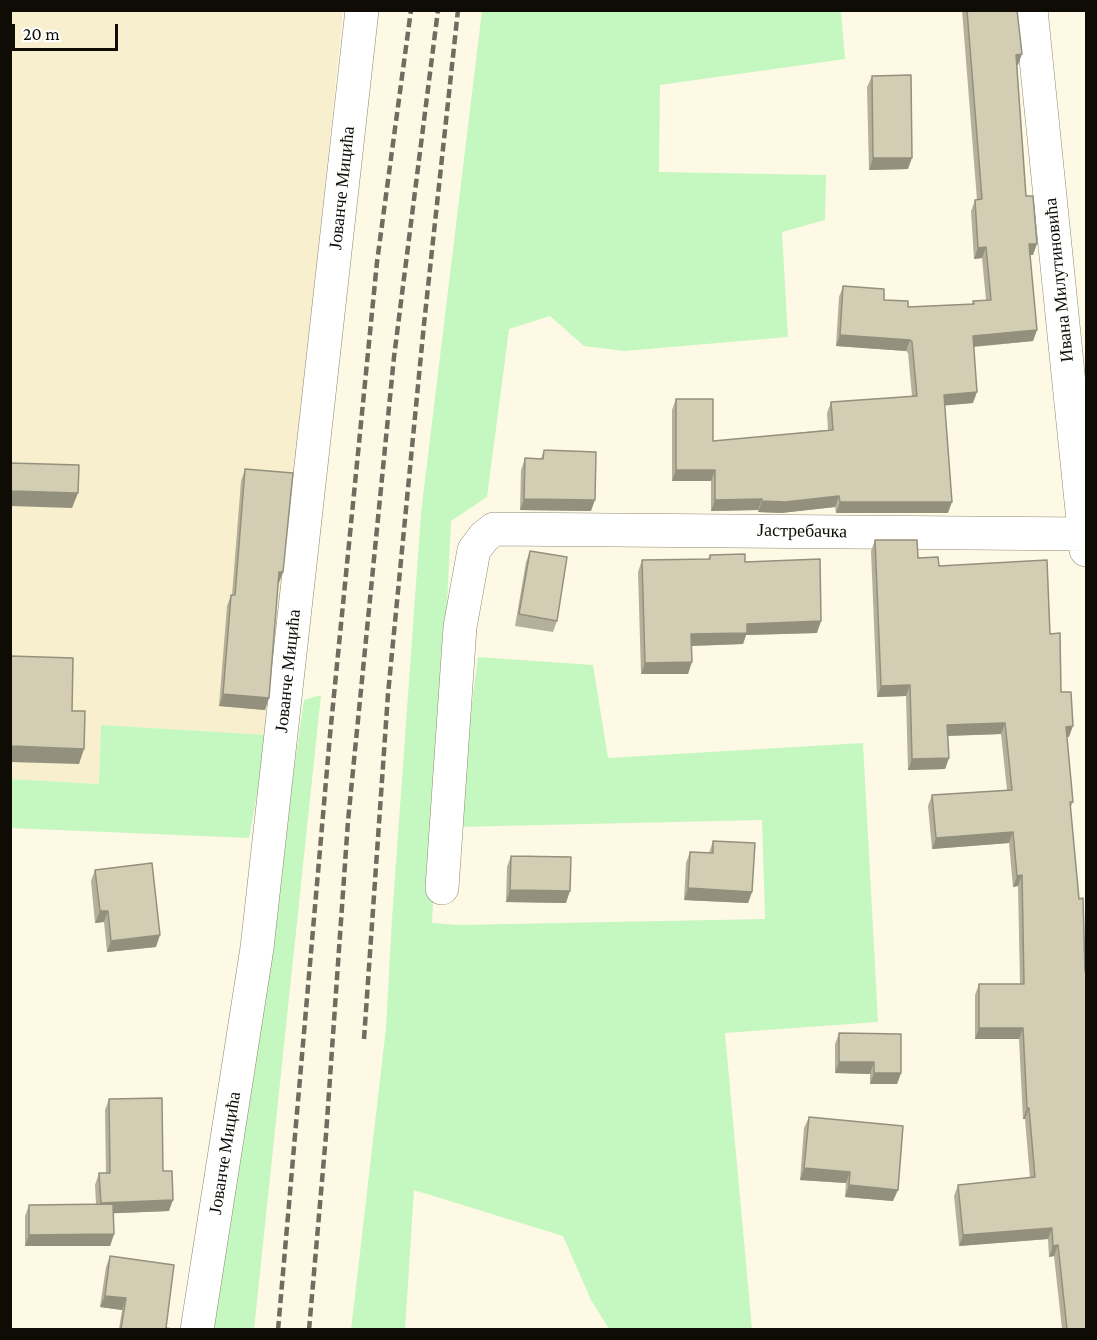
<!DOCTYPE html>
<html>
<head>
<meta charset="utf-8">
<style>
	body { margin:0 }
	#map { position:relative; width:1097px; height:1340px; overflow:hidden; background:#fef9e4; font-family:"Crimson Pro",serif }
	canvas { display:block }
	.frame { position:absolute; inset:0; border:12px solid #0e0c04; pointer-events:none }
	.scale { position:absolute; left:12px; top:24px; width:106px; height:27px; box-sizing:border-box; border:3px solid #0e0c04; border-top:0; padding-left:8px; font-size:18px; line-height:21px; white-space:nowrap; color:#0e0c04; -webkit-text-stroke:4px #fff; paint-order:stroke }
</style>
</head>
<body>
<div id="map">
<canvas width="1097" height="1340"></canvas>
<div class="frame"></div>
<div class="scale">20 m</div>
</div>
<script>
const ctx = document.querySelector('canvas').getContext('2d');
ctx.lineJoin = 'round';
function fillPath(path, color) {
  ctx.fillStyle = color;
  ctx.fill(path, 'evenodd');
}
function shape(rows) {
  const path = new Path2D();
  for (const r of rows) {
    path.moveTo(r[0], r[1]);
    for (let i = 2; i < r.length; i += 2) path.lineTo(r[i], r[i + 1]);
  }
  return path;
}
function strokePath(path, color, width, dash) {
  ctx.strokeStyle = color;
  ctx.lineWidth = width;
  ctx.lineCap = dash ? 'butt' : 'round';
  ctx.setLineDash(dash || []);
  ctx.stroke(path);
}
function drawText(font, color, halo, rows, align = 'center') {
  ctx.font = font + ' "Crimson Pro",serif';
  ctx.lineWidth = 4.5;
  ctx.setLineDash([]);
  ctx.textBaseline = 'middle';
  ctx.strokeStyle = halo;
  ctx.fillStyle = color;
  for (const [text, x, y, turn = 0] of rows) {
    ctx.save();
    ctx.translate(x, y);
    ctx.rotate((+turn || 0) * Math.PI / 180);
    ctx.textAlign = isNaN(turn) ? turn : align;
    if (halo) ctx.strokeText(text, 0, 0);
    ctx.fillText(text, 0, 0);
    ctx.restore();
  }
}
const built = shape([
	[10,11,343,11,268,735,101,725,99,784,11,779]
]);
const green = shape([
	[482,11,841,11,845,59,660,85,659,172,826,175,825,220,782,232,788,337,624,351,584,346,550,316,509,329,487,497,451,521,432,923,458,925,765,919,762,820,456,827,478,657,593,665,608,758,863,743,878,1022,725,1033,752,1329,609,1329,591,1300,563,1236,414,1190,405,1329,351,1330,386,1028,392,918,421,513],
	[321,695,254,1329,213,1330,304,700],
	[101,725,268,735,249,838,11,828,10,779,99,784]
]);
const minor = shape([
	[1031,10,1086,550],
	[442,888,460,627,474,550,484,537,494,529,1086,534],
	[197,1330,257,948,362,10]
]);
const rail = shape([
	[364,1039,388,694,424,324,458,10],
	[278,1330,330,735,377,262,411,10],
	[309,1330,326,1135,348,821,394,357,438,10]
]);
const wall = shape([
	[962,10,1017,10,1018,65,1017,65,1026,196,1033,255,1030,255,1037,330,1033,341,974,347,973,403,945,405,948,513,836,513,835,507,781,513,758,512,758,510,711,511,711,481,672,481,672,410,676,399,713,441,828,430,827,413,831,402,912,396,908,353,906,351,836,346,839,297,843,286,908,307,972,304,973,301,986,300,982,258,974,259,971,211,975,200,977,200],
	[872,76,908,169,869,170,867,87],
	[544,450,591,511,520,510,521,470,525,458,541,459],
	[245,469,283,572,278,583,265,710,219,706,227,606,231,595,232,595,241,481],
	[875,540,918,558,939,566,1050,634,1069,737,1067,737,1073,802,1070,809,1086,1329,1062,1329,1054,1256,1049,1257,1048,1239,959,1246,954,1196,958,1185,1030,1178,1025,1119,1023,1119,1019,1039,975,1039,975,995,979,984,1020,984,1018,886,1013,887,1009,843,932,849,928,806,932,795,1007,790,1001,734,948,736,949,758,945,769,908,770,906,696,877,697,871,551],
	[530,551,557,621,553,632,515,626,526,562],
	[710,555,745,562,817,633,746,635,743,644,692,646,688,674,641,674,638,572,642,560,708,559],
	[713,841,752,892,748,903,684,900,686,863,690,852,709,853],
	[511,856,566,903,506,902,507,867],
	[95,870,156,947,107,952,104,922,95,923,91,881],
	[839,1033,901,1073,897,1084,870,1084,870,1074,835,1073,835,1044],
	[109,1099,163,1171,169,1211,114,1213,114,1234,110,1246,25,1246,25,1216,29,1205,96,1204,95,1185,99,1173,106,1173,105,1110],
	[809,1117,893,1201,845,1197,846,1183,800,1180,804,1128],
	[110,1256,166,1328,172,1329,119,1329,122,1310,100,1307,106,1267]
]);
const shadedWall = shape([
	[1022,54,1018,65,1012,66,1016,55],
	[873,158,912,158,908,169,869,170],
	[1029,244,1037,244,1033,255,1025,255],
	[986,247,982,258,974,259,978,248],
	[1037,330,1033,341,969,347,973,336],
	[840,335,910,340,906,351,836,346],
	[977,392,973,403,940,406,944,395],
	[676,470,715,470,711,481,672,481],
	[10,491,78,493,72,508,10,506],
	[839,496,835,507,781,513,758,512,762,501],
	[524,499,595,500,591,511,520,510],
	[762,499,758,510,711,511,715,500],
	[840,502,952,502,948,513,836,513],
	[279,572,283,572,279,583,275,583],
	[821,621,817,633,746,635,743,644,687,646,691,634,747,624],
	[692,662,688,674,641,674,645,663],
	[910,685,906,696,877,697,881,686],
	[223,694,269,698,265,710,219,706],
	[1005,723,1001,734,943,736,947,725],
	[1073,726,1069,737,1062,738,1066,727],
	[10,746,84,749,79,764,10,762],
	[949,758,945,769,908,770,912,759],
	[1013,832,1009,843,932,849,936,838],
	[1022,875,1018,886,1013,887,1017,876],
	[688,888,752,892,748,903,684,900],
	[510,890,570,891,566,903,506,902],
	[100,911,108,911,104,922,95,923],
	[160,935,156,947,107,952,111,941],
	[979,1028,1023,1028,1019,1039,975,1039],
	[839,1062,874,1062,870,1074,835,1073],
	[874,1073,901,1073,897,1084,870,1084],
	[1027,1108,1029,1108,1025,1119,1023,1119],
	[804,1168,850,1172,846,1183,800,1180],
	[849,1185,898,1190,893,1201,845,1197],
	[173,1200,169,1211,96,1214,101,1203],
	[1052,1228,1048,1239,959,1246,963,1235],
	[114,1234,110,1246,25,1246,29,1235],
	[1058,1245,1054,1256,1049,1257,1053,1246],
	[105,1296,126,1298,122,1310,100,1307]
]);
const building = shape([
	[967,10,1017,10,1022,54,1016,55,1026,196,1033,196,1037,244,1029,244,1037,330,973,336,977,392,944,395,952,502,840,502,839,496,785,502,762,501,762,499,715,500,715,470,676,470,676,399,713,399,713,441,833,430,831,402,917,396,912,342,910,340,840,335,843,286,884,289,884,300,908,301,908,307,974,304,973,301,991,300,986,247,978,248,975,200,982,199,967,10],
	[911,75,912,158,873,158,872,76,911,75],
	[544,450,596,452,595,500,524,499,525,458,543,459,544,450],
	[10,463,79,465,78,493,10,491,10,463],
	[245,469,293,473,283,572,279,572,269,698,223,694,231,595,235,595,245,469],
	[875,540,917,540,918,558,938,557,939,566,1047,560,1050,634,1060,633,1061,692,1071,692,1073,726,1066,727,1073,802,1070,802,1079,899,1083,898,1085,971,1086,971,1086,1329,1067,1329,1058,1245,1053,1246,1052,1228,963,1235,958,1185,1035,1177,1029,1108,1027,1108,1023,1028,979,1028,979,984,1024,984,1022,875,1017,876,1013,832,936,838,932,795,1012,790,1005,723,947,725,949,758,912,759,910,685,881,686,875,540],
	[530,551,567,557,557,621,519,614,530,551],
	[745,554,745,562,820,559,821,621,747,624,747,633,691,634,692,662,645,663,642,560,710,559,710,555,745,554],
	[10,656,73,658,72,711,85,711,84,749,10,746,10,656],
	[713,841,755,843,752,892,688,888,690,852,713,853,713,841],
	[511,856,571,857,570,891,510,890,511,856],
	[152,863,160,935,111,941,108,911,100,911,95,870,152,863],
	[839,1033,901,1034,901,1073,874,1073,874,1062,839,1062,839,1033],
	[162,1098,163,1171,172,1171,173,1200,101,1203,99,1173,110,1173,109,1099,162,1098],
	[809,1117,903,1126,898,1190,849,1185,850,1172,804,1168,809,1117],
	[113,1204,114,1234,29,1235,29,1205,113,1204],
	[110,1256,174,1265,166,1328,172,1329,121,1329,126,1298,105,1296,110,1256]
]);
const streetNames = [
	["Јованче Мицића",342,188,-84],
	["Ивана Милутиновића",1059,280,-96],
	["Јастребачка",802,531,1],
	["Јованче Мицића",288,671,-84],
	["Јованче Мицића",225,1153,-81]
];
fillPath(built, '#f7efcd');
fillPath(green, '#c5f7c1');
strokePath(minor, '#8e8971', 34);
strokePath(minor, '#fff', 33);
strokePath(rail, '#706d60', 4.5, [9, 4.5]);
fillPath(wall, '#b5b09a');
fillPath(shadedWall, '#93907d');
fillPath(building, '#d2cdb3');
strokePath(building, '#93907d', 1.5);
drawText('18px', '#0e0c04', '#fff', streetNames);
</script>
</body>
</html>
